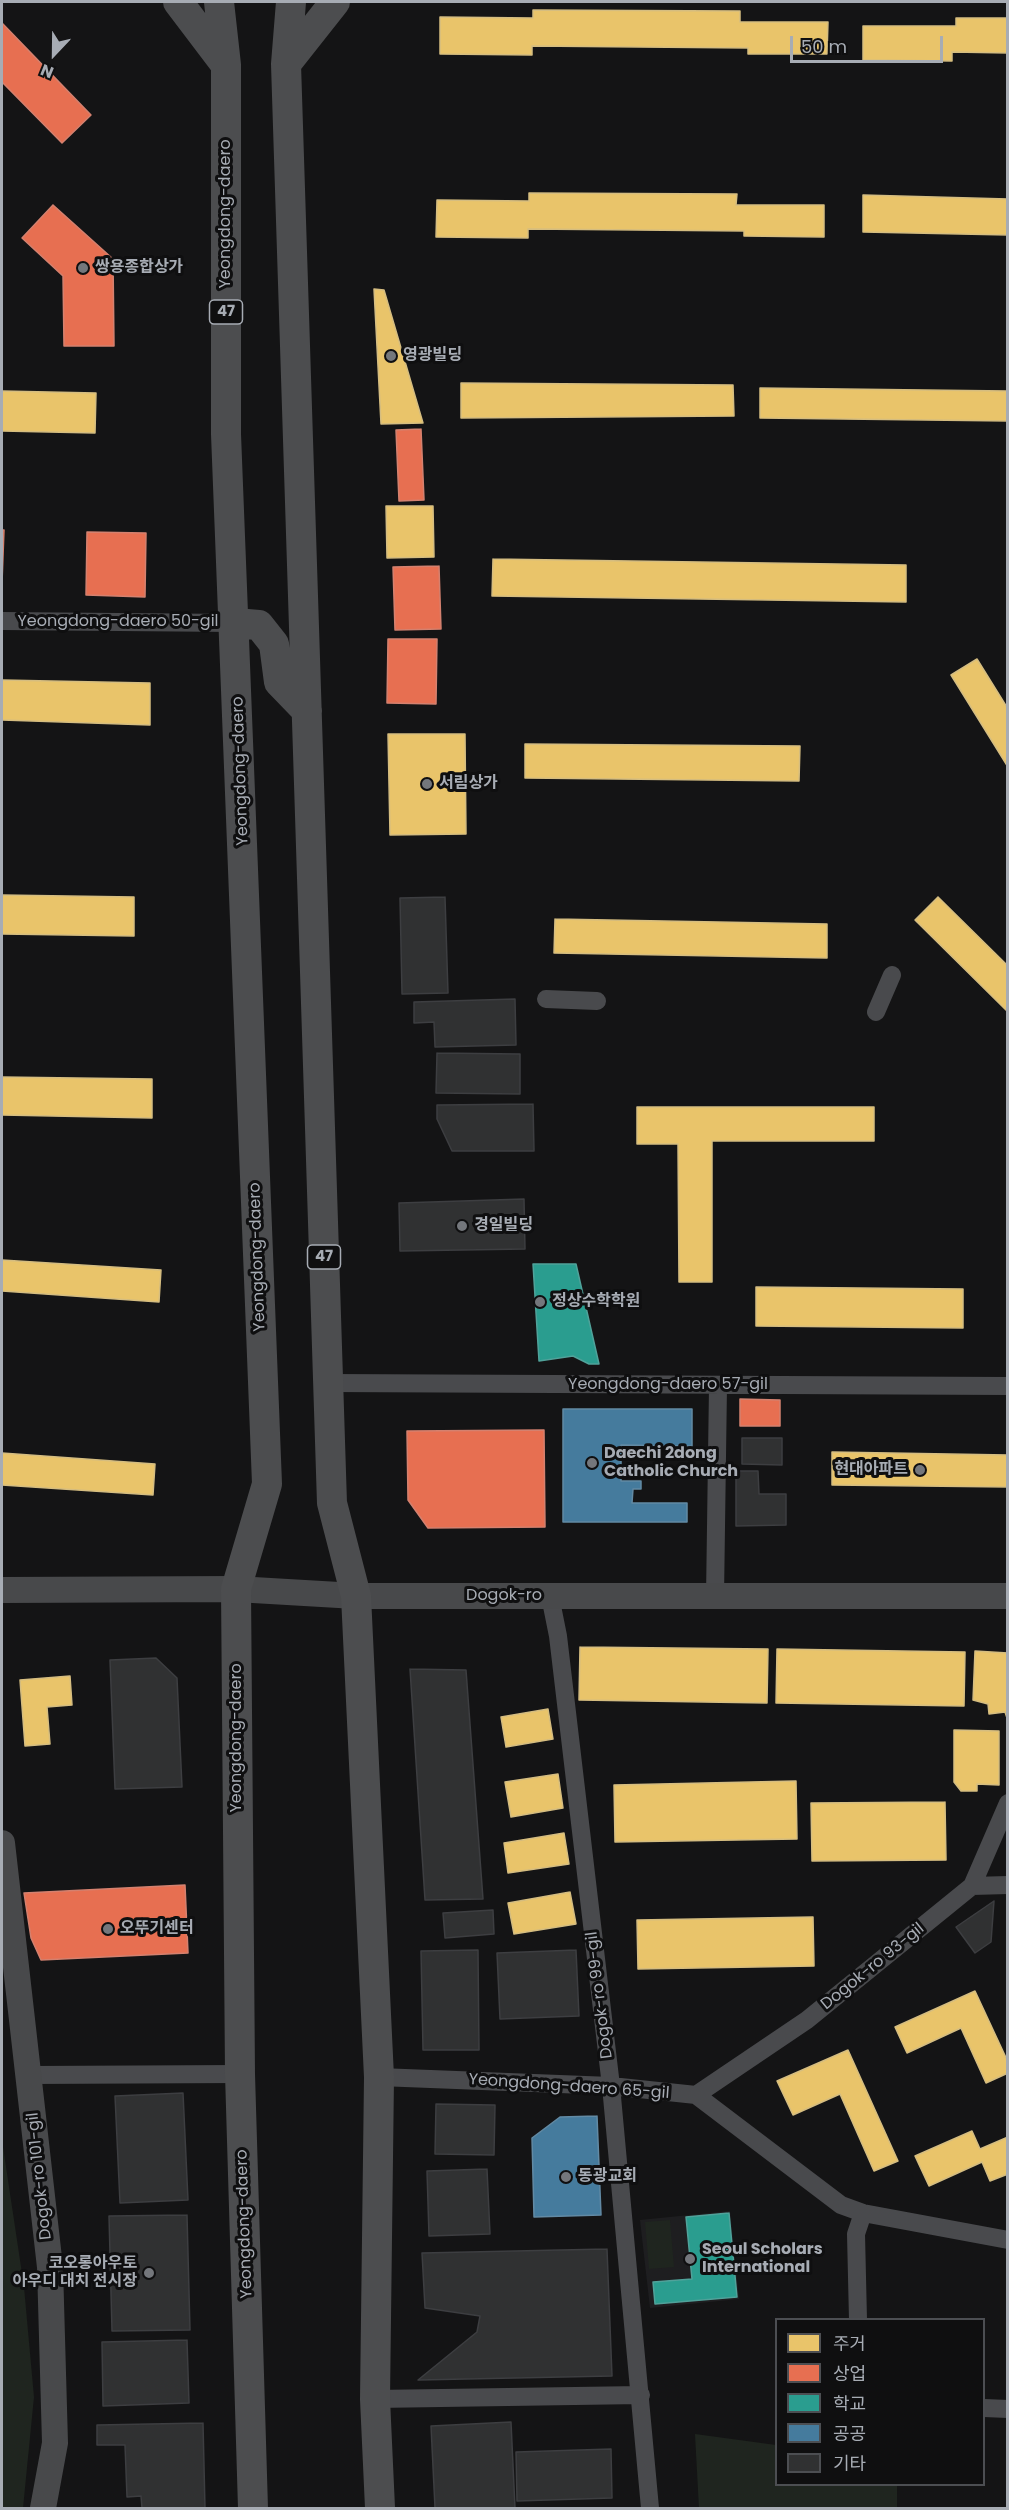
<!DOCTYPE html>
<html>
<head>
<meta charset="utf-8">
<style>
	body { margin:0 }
	#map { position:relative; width:1009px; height:2510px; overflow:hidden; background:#141415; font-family:Poppins,"Noto Sans KR",sans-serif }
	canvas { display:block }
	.frame { position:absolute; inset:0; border:3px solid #a7acb4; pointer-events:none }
	.legend { position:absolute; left:775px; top:2318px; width:210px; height:168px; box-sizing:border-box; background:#0f0f10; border:2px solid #4c4e52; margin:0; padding:8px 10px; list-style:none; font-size:18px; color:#a7acb4 }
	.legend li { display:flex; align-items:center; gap:12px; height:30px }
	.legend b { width:30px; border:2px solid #4c4e52 }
	.north { position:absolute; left:24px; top:24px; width:60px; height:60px; -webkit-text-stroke:4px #0f0f10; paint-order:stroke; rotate:202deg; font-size:16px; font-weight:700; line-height:24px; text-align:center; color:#a7acb4 }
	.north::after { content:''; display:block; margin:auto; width:21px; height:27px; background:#a7acb4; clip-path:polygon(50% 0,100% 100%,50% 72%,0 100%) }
	.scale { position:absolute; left:790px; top:36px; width:153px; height:27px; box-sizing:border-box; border:3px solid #a7acb4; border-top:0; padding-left:8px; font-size:18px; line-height:21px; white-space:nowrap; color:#a7acb4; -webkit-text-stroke:4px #0f0f10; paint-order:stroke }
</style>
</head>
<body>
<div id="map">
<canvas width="1009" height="2510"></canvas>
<div class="frame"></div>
<ul class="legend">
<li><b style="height:16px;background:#e9c46a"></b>주거</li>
<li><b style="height:16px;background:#e76f51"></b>상업</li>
<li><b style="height:16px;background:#2a9d8f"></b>학교</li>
<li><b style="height:16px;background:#457b9d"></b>공공</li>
<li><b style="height:16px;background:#303132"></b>기타</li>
</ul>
<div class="north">N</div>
<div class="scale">50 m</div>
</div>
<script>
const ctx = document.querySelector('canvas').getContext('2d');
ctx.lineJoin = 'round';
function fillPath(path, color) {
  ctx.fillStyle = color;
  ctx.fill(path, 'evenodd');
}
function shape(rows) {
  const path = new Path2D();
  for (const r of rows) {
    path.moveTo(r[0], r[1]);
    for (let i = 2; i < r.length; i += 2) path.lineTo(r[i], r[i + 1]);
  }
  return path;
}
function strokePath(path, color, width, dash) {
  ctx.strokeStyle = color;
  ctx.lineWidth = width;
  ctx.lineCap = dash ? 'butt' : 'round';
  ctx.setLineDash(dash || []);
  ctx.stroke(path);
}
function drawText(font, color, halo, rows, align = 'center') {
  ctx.font = font + ' Poppins,"Noto Sans KR",sans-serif';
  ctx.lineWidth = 6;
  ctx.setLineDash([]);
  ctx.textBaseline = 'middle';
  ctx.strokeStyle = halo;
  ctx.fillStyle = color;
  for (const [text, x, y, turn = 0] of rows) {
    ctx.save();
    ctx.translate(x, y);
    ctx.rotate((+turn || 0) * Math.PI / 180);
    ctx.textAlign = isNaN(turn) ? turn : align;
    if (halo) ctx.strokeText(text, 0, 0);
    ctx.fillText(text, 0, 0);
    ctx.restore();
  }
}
const built = shape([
	[730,2211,739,2299,650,2308,640,2220]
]);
const green = shape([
	[2,2140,24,2287,34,2397,23,2508,2,2508],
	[670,2220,674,2267,649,2269,645,2222],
	[695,2434,776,2445,776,2484,897,2485,897,2508,699,2508]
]);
const homes = shape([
	[533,10,740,11,740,22,828,22,827,54,748,54,748,48,532,46,532,55,440,54,440,17,533,18,533,10],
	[956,18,1008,18,1008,53,952,52,952,61,863,60,863,26,956,26,956,18],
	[529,193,737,194,736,205,824,205,824,237,744,236,744,231,528,229,528,238,436,237,437,200,529,201,529,193],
	[863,195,1008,199,1008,235,863,232,863,195],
	[374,289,384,290,423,423,381,424,374,289],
	[461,383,733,385,734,416,461,418,461,383],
	[760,388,1008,391,1008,421,760,418,760,388],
	[2,391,96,393,95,433,2,431,2,391],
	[386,506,433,506,434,557,387,558,386,506],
	[493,559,906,565,906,602,492,596,493,559],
	[977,659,1008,709,1008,767,951,675,977,659],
	[2,680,150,683,150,725,2,720,2,680],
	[388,734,465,734,466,834,390,835,388,734],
	[525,744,800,746,799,781,525,778,525,744],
	[2,895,134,897,134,936,2,934,2,895],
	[938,897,1008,966,1008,1012,915,920,938,897],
	[555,919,827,924,827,958,554,953,555,919],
	[2,1077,152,1079,152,1118,2,1115,2,1077],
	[637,1107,874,1107,874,1141,712,1141,712,1282,679,1282,678,1144,637,1144,637,1107],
	[2,1260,161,1270,159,1302,2,1291,2,1260],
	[756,1287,963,1289,963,1328,756,1326,756,1287],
	[832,1452,1008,1455,1008,1487,832,1485,832,1452],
	[2,1453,155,1464,153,1495,2,1485,2,1453],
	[580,1647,768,1649,767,1703,579,1700,580,1647],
	[777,1649,965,1652,964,1706,776,1703,777,1649],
	[975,1651,1008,1653,1008,1721,1005,1712,989,1714,988,1704,973,1700,975,1651],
	[70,1676,72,1705,47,1707,50,1744,25,1746,20,1680,70,1676],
	[548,1709,553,1739,506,1747,501,1717,548,1709],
	[954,1730,999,1731,999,1785,977,1784,977,1791,961,1791,954,1782,954,1730],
	[558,1774,563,1808,511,1817,505,1782,558,1774],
	[796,1781,797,1839,615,1842,614,1785,796,1781],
	[945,1802,946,1860,812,1861,811,1803,945,1802],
	[564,1833,569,1864,508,1873,504,1843,564,1833],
	[570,1892,576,1924,514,1934,508,1903,570,1892],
	[813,1917,814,1966,638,1969,637,1920,813,1917],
	[975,1991,1008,2062,1008,2073,986,2083,961,2028,907,2053,895,2027,975,1991],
	[848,2050,898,2161,874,2171,840,2094,793,2115,777,2081,848,2050],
	[972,2131,980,2149,1008,2137,1008,2174,990,2181,982,2162,929,2186,915,2156,972,2131]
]);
const shops = shape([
	[2,23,91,115,62,143,2,82,2,23],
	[53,205,113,259,114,346,64,346,63,276,22,238,53,205],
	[421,429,424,500,399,501,396,430,421,429],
	[2,530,4,530,2,583,2,530],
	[87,532,146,533,145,597,86,595,87,532],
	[439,566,441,629,395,630,393,567,439,566],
	[388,639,437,639,436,704,387,703,388,639],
	[740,1399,780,1400,780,1426,740,1426,740,1399],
	[544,1430,545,1527,428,1528,408,1500,407,1431,544,1430],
	[185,1885,188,1953,41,1960,31,1938,24,1893,185,1885]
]);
const schools = shape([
	[533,1264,576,1264,599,1364,589,1364,573,1356,539,1361,533,1264],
	[729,2213,737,2297,655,2304,653,2282,692,2279,686,2217,729,2213]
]);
const public = shape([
	[563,1409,692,1409,692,1446,621,1445,621,1481,641,1481,641,1489,633,1489,632,1503,687,1503,687,1522,563,1522,563,1409],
	[597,2116,601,2215,534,2217,532,2138,560,2117,597,2116]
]);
const building = shape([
	[445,897,448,993,402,994,400,898,445,897],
	[515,999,516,1045,435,1047,434,1022,414,1023,414,1002,515,999],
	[437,1053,520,1054,520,1094,436,1093,437,1053],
	[533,1104,534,1151,452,1151,437,1119,437,1105,533,1104],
	[524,1199,525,1249,400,1251,399,1203,524,1199],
	[742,1438,782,1438,782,1465,742,1464,742,1438],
	[736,1471,758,1471,759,1494,786,1494,786,1525,736,1526,736,1471],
	[156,1658,177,1678,182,1787,115,1789,110,1660,156,1658],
	[410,1669,466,1670,483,1899,425,1900,410,1669],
	[994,1901,991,1942,975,1953,956,1927,994,1901],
	[493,1910,494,1934,445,1938,443,1913,493,1910],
	[478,1950,479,2050,423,2050,421,1951,478,1950],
	[576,1950,579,2016,500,2019,497,1953,576,1950],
	[183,2093,188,2200,120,2203,115,2096,183,2093],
	[436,2104,495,2105,494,2155,435,2154,436,2104],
	[487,2169,490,2234,429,2236,427,2171,487,2169],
	[187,2215,190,2330,112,2331,109,2216,187,2215],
	[607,2249,612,2376,418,2380,477,2332,480,2316,425,2308,422,2253,607,2249],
	[187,2340,189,2403,103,2406,102,2342,187,2340],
	[511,2422,515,2508,435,2508,431,2426,511,2422],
	[203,2423,205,2508,142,2508,141,2496,127,2497,125,2445,97,2445,97,2425,203,2423],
	[611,2449,612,2498,517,2501,516,2452,611,2449]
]);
const street = shape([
	[2,621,235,623],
	[546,999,597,1001],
	[876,1012,892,975],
	[328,1383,1008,1386],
	[550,1596,558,1636,611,2086,650,2508],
	[715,1597,718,1386],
	[972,1886,1008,1885],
	[29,2075,240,2074],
	[379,2077,611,2086,696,2095,841,2205,863,2213,1008,2240],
	[696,2095,807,2020,972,1886,1008,1803],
	[858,2320,856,2234,863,2213],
	[375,2399,641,2395],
	[984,2408,1008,2409]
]);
const secondary = shape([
	[2,1590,236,1589,356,1596,1008,1596],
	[2,1843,50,2267,55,2443,43,2508]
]);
const primary = shape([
	[178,2,225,64],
	[219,2,226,65,226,434,267,1484,236,1589,240,2074,253,2508],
	[291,2,286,64,332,1503,356,1596,379,2077,375,2399,380,2508],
	[286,64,335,2],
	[235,623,259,625,274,644,279,682,307,711]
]);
const markers = [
	[83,268,6,"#74777c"],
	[391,356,6,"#74777c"],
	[427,784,6,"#74777c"],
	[462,1226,6,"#74777c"],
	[540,1302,6,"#74777c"],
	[592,1463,6,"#74777c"],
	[920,1470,6,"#74777c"],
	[108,1929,6,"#74777c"],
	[566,2177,6,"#74777c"],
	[690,2259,6,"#74777c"],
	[149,2273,6,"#74777c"]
];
const shields = [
	[226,312,33],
	[324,1257,33]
];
const shieldNames = [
	["47",226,312],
	["47",324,1257]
];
const streetNames = [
	["Yeongdong-daero",226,214,-90],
	["Yeongdong-daero 50-gil",118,622],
	["Yeongdong-daero",241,771,-92],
	["Yeongdong-daero",258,1257,-92],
	["Yeongdong-daero 57-gil",668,1385],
	["Dogok-ro",504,1596],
	["Yeongdong-daero",237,1738,-90],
	["Dogok-ro 93-gil",873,1967,-39],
	["Dogok-ro 99-gil",600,1995,-97],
	["Yeongdong-daero 65-gil",569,2087,4],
	["Dogok-ro 101-gil",40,2176,-96],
	["Yeongdong-daero",245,2224,-92]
];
const poiNames = [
	["쌍용종합상가",95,268],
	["영광빌딩",403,356],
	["서림상가",439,784],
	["경일빌딩",474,1226],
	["정상수학학원",552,1302],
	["Daechi 2dong",604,1454],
	["Catholic Church",604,1472],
	["현대아파트",908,1470,"right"],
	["오뚜기센터",120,1929],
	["동광교회",578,2177],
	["Seoul Scholars",702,2250],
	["International",702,2268],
	["코오롱아우토",137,2264,"right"],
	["아우디 대치 전시장",137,2282,"right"]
];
fillPath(built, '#1e1e20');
fillPath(green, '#1f251f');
fillPath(homes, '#e9c46a');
strokePath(homes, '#d5bd80', 1.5);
fillPath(shops, '#e76f51');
strokePath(shops, '#d4816f', 1.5);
fillPath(schools, '#2a9d8f');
strokePath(schools, '#50a29a', 1.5);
fillPath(public, '#457b9d');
strokePath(public, '#628aa4', 1.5);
fillPath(building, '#303132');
strokePath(building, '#3d3e41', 1.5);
strokePath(street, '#494a4d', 18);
strokePath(secondary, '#48494b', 26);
strokePath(primary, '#4c4d4f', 30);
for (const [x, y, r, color] of markers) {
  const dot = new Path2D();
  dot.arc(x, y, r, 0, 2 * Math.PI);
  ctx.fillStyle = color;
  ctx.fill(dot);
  strokePath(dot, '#0f0f10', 2);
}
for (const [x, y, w] of shields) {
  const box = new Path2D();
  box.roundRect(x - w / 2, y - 12, w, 24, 4.5);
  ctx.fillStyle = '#0f0f10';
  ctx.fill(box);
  strokePath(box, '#a7acb4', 1.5);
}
drawText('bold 15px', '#a7acb4', null, shieldNames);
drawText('16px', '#a7acb4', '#0f0f10', streetNames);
drawText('bold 16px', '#a7acb4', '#0f0f10', poiNames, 'left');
</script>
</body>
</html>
